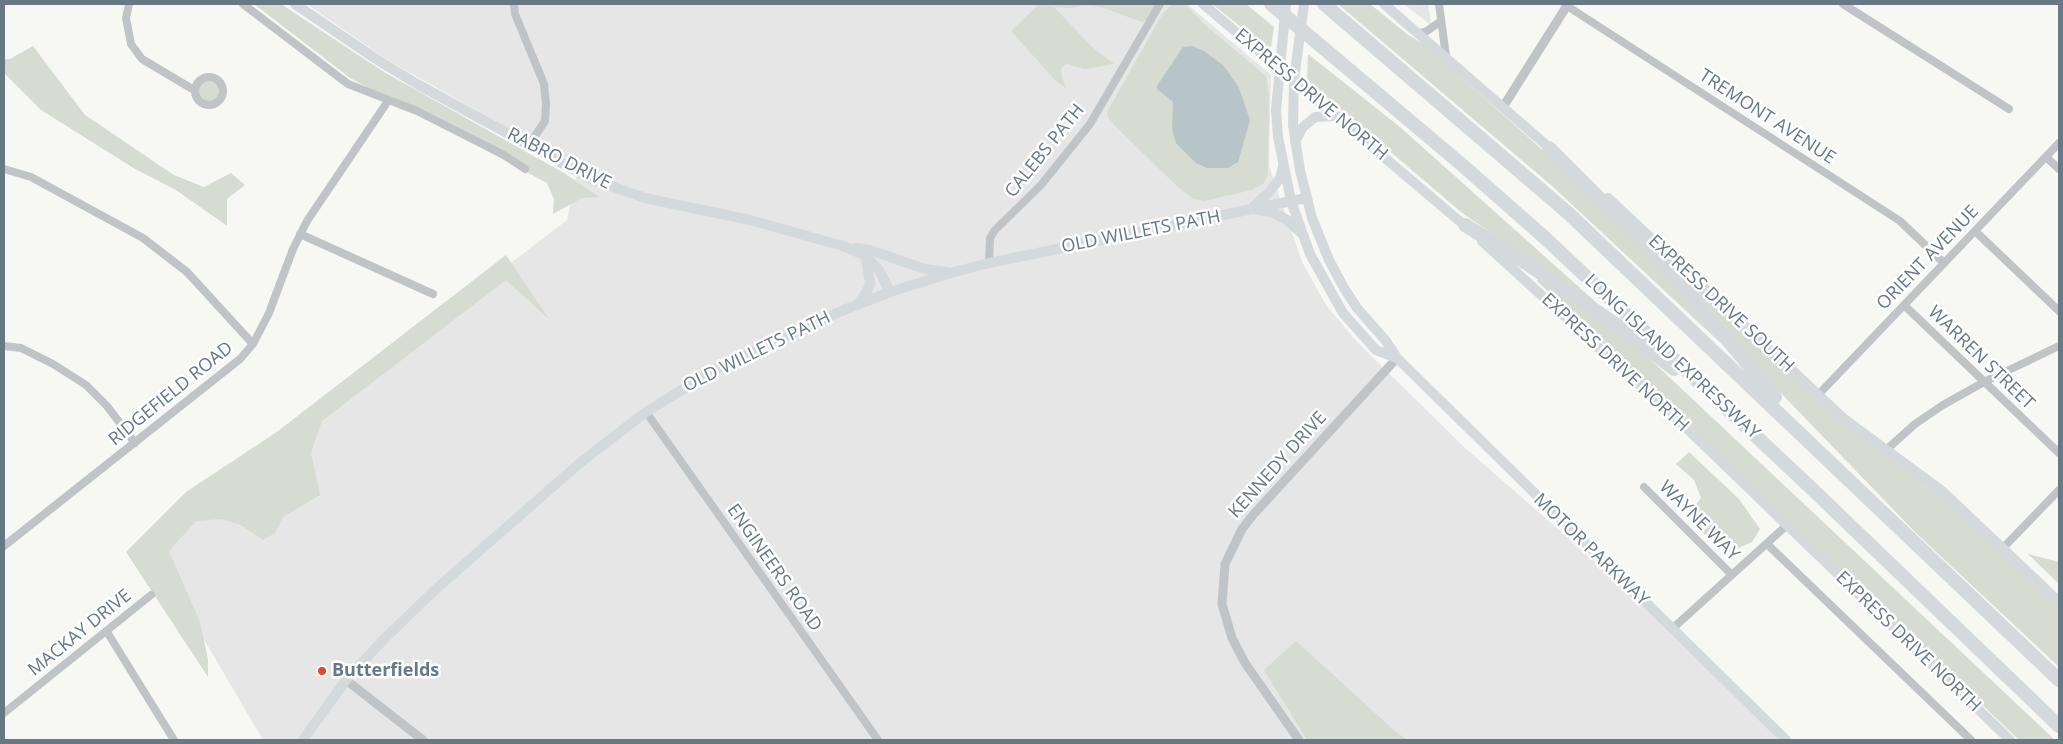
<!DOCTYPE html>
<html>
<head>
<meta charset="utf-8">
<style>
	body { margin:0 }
	#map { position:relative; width:2063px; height:744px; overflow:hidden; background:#f7f7f4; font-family:"Open Sans",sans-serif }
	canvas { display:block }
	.frame { position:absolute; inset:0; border:5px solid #667984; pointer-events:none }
</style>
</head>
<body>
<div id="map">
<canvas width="2063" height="744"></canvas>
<div class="frame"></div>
</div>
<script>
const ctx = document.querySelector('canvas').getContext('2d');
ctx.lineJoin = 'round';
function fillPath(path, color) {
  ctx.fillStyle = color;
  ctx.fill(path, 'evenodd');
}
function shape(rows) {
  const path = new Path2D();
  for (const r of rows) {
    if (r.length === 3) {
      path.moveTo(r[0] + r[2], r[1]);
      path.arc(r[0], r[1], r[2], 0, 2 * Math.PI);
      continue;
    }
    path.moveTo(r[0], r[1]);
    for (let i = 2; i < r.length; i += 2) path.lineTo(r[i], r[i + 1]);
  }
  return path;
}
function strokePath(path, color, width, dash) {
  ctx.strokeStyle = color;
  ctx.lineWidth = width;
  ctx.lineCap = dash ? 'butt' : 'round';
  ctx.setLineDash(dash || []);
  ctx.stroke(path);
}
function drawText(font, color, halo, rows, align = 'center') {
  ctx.font = font + ' "Open Sans",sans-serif';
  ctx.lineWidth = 5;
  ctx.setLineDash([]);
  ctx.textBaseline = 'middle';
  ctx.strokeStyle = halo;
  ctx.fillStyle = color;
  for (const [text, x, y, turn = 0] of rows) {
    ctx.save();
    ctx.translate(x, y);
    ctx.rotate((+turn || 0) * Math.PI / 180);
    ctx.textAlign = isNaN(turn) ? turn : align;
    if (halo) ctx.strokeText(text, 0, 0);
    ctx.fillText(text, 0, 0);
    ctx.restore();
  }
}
const built = shape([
	[307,4,1187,4,1271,75,1269,166,1302,262,1326,305,1356,341,1463,446,1672,629,1790,740,263,740,147,542,567,220,578,168,386,59],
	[1404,4,1428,4,1431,25]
]);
const green = shape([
	[254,4,281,4,384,72,564,173,599,197,582,198,553,214,554,199,547,183,350,78],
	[1039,4,1155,4,1148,20,1142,22,1101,7,1084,5,1071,8,1054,7,1091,46,1114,64,1085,69,1066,64,1061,69,1062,78,1067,89,1055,80,1011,31],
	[1173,4,1183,4,1190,9,1203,23,1266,76,1269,95,1268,174,1264,183,1252,190,1204,201,1194,199,1178,187,1115,126,1108,117,1107,113,1111,105,1163,13],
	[1212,4,1246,4,1274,27,1271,47,1265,46],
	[1338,4,1370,4,1407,34,1426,46,1537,145,1646,247,1727,349,1552,186],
	[33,46,85,115,174,175,204,187,231,173,245,185,227,199,227,226,176,190,135,169,41,110,4,73,4,59,10,59],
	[1308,54,1400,127,1618,322,1461,212,1311,84,1307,79],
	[209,90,12],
	[506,255,549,319,506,280,322,421,311,453,320,495,283,517,275,533,263,540,241,525,221,519,196,521,169,551,200,622,208,659,208,677,126,552,186,492,278,431],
	[1539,278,1624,337,1651,360,2055,740,2019,740,1537,281],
	[1695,283,1846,426,1939,493,2059,607,2059,667,1915,532,1775,387,1692,286],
	[1689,452,1739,499,1760,529,1752,542,1730,552,1718,545,1701,531,1690,512,1701,498,1694,480,1676,464],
	[2028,554,2059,562,2059,584],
	[1296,641,1397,733,1408,740,1307,740,1264,670]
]);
const water = shape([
	[1193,46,1204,51,1224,66,1239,88,1250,120,1238,162,1228,168,1207,168,1196,163,1176,143,1172,130,1173,102,1157,89,1157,86,1183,47]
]);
const minor = shape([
	[129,4,126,18,131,44,142,59,194,90],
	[243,4,348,84,417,111,504,155,525,169],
	[514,4,515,14,544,84,546,104,545,121,529,145],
	[1439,4,1446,56],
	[1843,4,2009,109],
	[1567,6,1900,221,1944,263],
	[1420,33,1427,31,1441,21],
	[209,91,14],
	[2046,157,2059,169],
	[4,169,31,177,143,238,187,272,253,344],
	[1975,231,2059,311],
	[300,234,433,294],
	[989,263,990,238,995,230,1041,185,1090,124,1160,4],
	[1904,305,2059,453],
	[4,346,21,348,53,364,86,385,107,406,135,443],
	[1818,395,2059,143],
	[646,412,878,740],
	[1886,450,1915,424,1943,405,1984,382,2059,346],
	[1644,487,1732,575],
	[1767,544,1971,740],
	[4,546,240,359,253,344,269,313,293,249,307,221,388,101],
	[2003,548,2059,490],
	[1672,629,1786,526],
	[107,632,174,740],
	[4,713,151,595]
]);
const tertiary = shape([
	[1503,107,1568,4],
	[346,680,423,740],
	[1299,740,1245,663,1232,638,1222,604,1225,564,1242,529,1253,515,1397,358]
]);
const secondary = shape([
	[295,4,376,59,417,84,591,179,645,198,750,220,843,246,866,256,879,270,890,292],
	[1203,4,1470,230],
	[1286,4,1276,110,1278,137,1291,201,1310,254,1343,313,1376,350,1397,358],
	[1304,4,1294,80,1293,125,1300,170,1312,218,1329,260,1344,288,1357,308,1386,341,1397,358,1786,740],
	[1384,4,1553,151],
	[1295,142,1303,127,1315,117,1337,116],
	[1608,198,1843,418,1942,491,2059,602],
	[1251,209,1271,190,1280,178,1283,166],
	[1257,210,1272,212,1287,220,1301,233],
	[1482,241,1678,420,2010,740],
	[856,248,870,250,925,269,948,272],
	[858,304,866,293,870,284,866,257],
	[303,740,346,680,383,640,437,588,581,462,646,412,714,370,844,310,890,292,954,272,989,263,1306,198]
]);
const motorway = shape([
	[1271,4,1461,164,1544,237,1810,487,2059,726],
	[1324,4,1567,212,2059,680],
	[1549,148,1664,263,1775,397],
	[1465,225,1526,263,1624,330,1674,369]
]);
const markers = [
	[322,671,5,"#e04b2b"]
];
const streetNames = [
	["EXPRESS DRIVE NORTH",1311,95,40],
	["TREMONT AVENUE",1767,117,33],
	["CALEBS PATH",1045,151,-51],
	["RABRO DRIVE",559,159,27],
	["OLD WILLETS PATH",1141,232,-11],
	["ORIENT AVENUE",1928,258,-46],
	["EXPRESS DRIVE SOUTH",1721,304,43],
	["OLD WILLETS PATH",757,352,-26],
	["LONG ISLAND EXPRESSWAY",1672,357,43],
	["WARREN STREET",1981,358,44],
	["EXPRESS DRIVE NORTH",1615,363,43],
	["RIDGEFIELD ROAD",171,394,-39],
	["KENNEDY DRIVE",1278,465,-48],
	["WAYNE WAY",1699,521,45],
	["MOTOR PARKWAY",1591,550,44],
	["ENGINEERS ROAD",774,568,55],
	["MACKAY DRIVE",80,633,-39],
	["EXPRESS DRIVE NORTH",1908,642,44]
];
const poiNames = [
	["Butterfields",332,671]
];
fillPath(built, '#e5e6e5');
fillPath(green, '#d7dcd3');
fillPath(water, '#b7c4c8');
strokePath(minor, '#c0c4c7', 8);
strokePath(tertiary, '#c0c4c7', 9);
strokePath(secondary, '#d4d9dc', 10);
strokePath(motorway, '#d4d9dc', 14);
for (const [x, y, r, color] of markers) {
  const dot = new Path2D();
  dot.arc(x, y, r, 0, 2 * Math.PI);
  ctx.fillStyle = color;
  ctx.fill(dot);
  strokePath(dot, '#fff', 2);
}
drawText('18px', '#667984', '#fff', streetNames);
drawText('bold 18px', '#667984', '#fff', poiNames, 'left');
</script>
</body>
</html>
